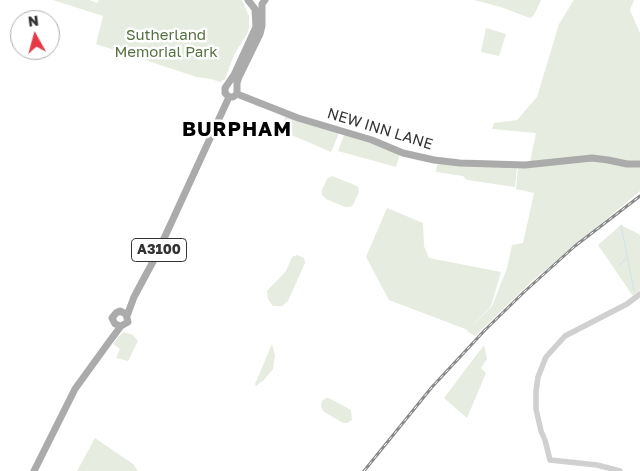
<!DOCTYPE html>
<html>
<head>
<meta charset="utf-8">
<style>
	body { margin:0 }
	#map { position:relative; width:640px; height:471px; overflow:hidden; background:#fff; font-family:"Golos Text",sans-serif }
	canvas { display:block }
	.north { position:absolute; left:10px; top:10px; width:50px; height:50px; box-sizing:border-box; background:#fff; border:1px solid #adadad; border-radius:50%; rotate:353deg; font-size:14px; font-weight:700; line-height:20px; text-align:center; color:#333 }
	.north::after { content:''; display:block; margin:auto; width:18px; height:22px; background:#e63946; clip-path:polygon(50% 0,100% 100%,50% 72%,0 100%) }
</style>
</head>
<body>
<div id="map">
<canvas width="640" height="471"></canvas>
<div class="north">N</div>
</div>
<script>
const ctx = document.querySelector('canvas').getContext('2d');
ctx.lineJoin = 'round';
function fillPath(path, color) {
  ctx.fillStyle = color;
  ctx.fill(path, 'evenodd');
}
function shape(rows) {
  const path = new Path2D();
  for (const r of rows) {
    path.moveTo(r[0], r[1]);
    for (let i = 2; i < r.length; i += 2) path.lineTo(r[i], r[i + 1]);
  }
  return path;
}
function strokePath(path, color, width, dash) {
  ctx.strokeStyle = color;
  ctx.lineWidth = width;
  ctx.lineCap = dash ? 'butt' : 'round';
  ctx.setLineDash(dash || []);
  ctx.stroke(path);
}
function drawText(font, color, halo, rows, align = 'center') {
  ctx.font = font + ' "Golos Text",sans-serif';
  ctx.lineWidth = 5;
  ctx.setLineDash([]);
  ctx.textBaseline = 'middle';
  ctx.strokeStyle = halo;
  ctx.fillStyle = color;
  for (const [text, x, y, turn = 0] of rows) {
    ctx.save();
    ctx.translate(x, y);
    ctx.rotate((+turn || 0) * Math.PI / 180);
    ctx.textAlign = isNaN(turn) ? turn : align;
    if (halo) ctx.strokeText(text, 0, 0);
    ctx.fillText(text, 0, 0);
    ctx.restore();
  }
}
const green = shape([
	[53,0,89,0,97,3,99,0,242,0,249,16,249,28,247,34,234,55,225,79,220,82,211,79,197,77,96,44,103,16],
	[474,0,541,0,534,15,530,18,501,7],
	[574,0,634,0,630,10,640,33,640,191,531,282,475,336,467,331,492,306,507,268,512,245,523,243,534,193,516,189,518,167,529,167,536,133,492,129,494,123,517,120,537,97,559,24],
	[486,28,506,34,499,56,481,52],
	[286,115,339,133,331,152,280,130],
	[347,134,400,154,396,167,338,151,344,135],
	[440,164,517,167,515,187,467,180,463,176,436,172,437,165],
	[332,176,355,185,358,187,359,192,353,205,350,207,345,207,326,199,322,195,322,190,327,179],
	[387,208,423,223,424,246,429,258,501,272,491,306,468,330,389,300,366,257],
	[621,225,639,234,640,236,640,290,633,296,598,245],
	[297,255,304,258,305,263,288,301,282,306,273,306,268,299,267,291,286,271,292,257],
	[124,332,133,335,138,341,128,361,116,358,120,349,113,344,120,335],
	[272,344,275,355,273,369,264,380,256,386,255,384],
	[484,345,487,359,481,368,486,373,467,418,444,398],
	[326,398,329,398,351,410,352,420,347,423,343,423,323,411,321,405,322,401],
	[95,438,133,464,138,471,77,471]
]);
const stream = shape([
	[621,225,634,291],
	[619,266,627,257]
]);
const minor = shape([
	[620,471,597,465,550,460,545,440,541,431,536,409,536,391,538,377,546,357,565,336,627,304,640,294]
]);
const major = shape([
	[237,94,298,118,372,140,403,153,434,160,460,163,525,165,592,158,608,160,627,164,640,164],
	[237,94,237,83,239,77,260,34,262,26,262,4,265,0],
	[229,97,225,93,225,88,234,75,256,27,255,9,248,0],
	[127,316,134,297,156,256,229,97,233,97,237,94],
	[34,471,75,389,109,342,121,326,128,322,126,314,120,311,116,313,112,318,115,324,121,326]
]);
const rail = shape([
	[364,471,432,387,485,330,524,292,575,246,640,196]
]);
const shields = [
	[159,250,55]
];
const shieldNames = [
	["A3100",159,250]
];
const parkNames = [
	["Sutherland",166,35],
	["Memorial Park",166,52]
];
const streetNames = [
	["NEW INN LANE",380,129,17]
];
const districtNames = [
	["BURPHAM",237,130]
];
fillPath(green, '#e6ecdf');
strokePath(stream, '#cfe2ee', 1);
strokePath(minor, '#d0d0d0', 5.5);
strokePath(major, '#ababab', 7);
strokePath(rail, '#888', 3);
strokePath(rail, '#fff', 1, [4]);
for (const [x, y, w] of shields) {
  const box = new Path2D();
  box.roundRect(x - w / 2, y - 11.5, w, 23, 4);
  ctx.fillStyle = '#fff';
  ctx.fill(box);
  strokePath(box, '#333', 1);
}
drawText('bold 14px', '#333', null, shieldNames);
drawText('15px', '#56703f', '#fff', parkNames);
drawText('15px', '#333', '#fff', streetNames);
ctx.letterSpacing = '1px';
drawText('bold 20px', '#000', '#fff', districtNames);
ctx.letterSpacing = '0px';
</script>
</body>
</html>
